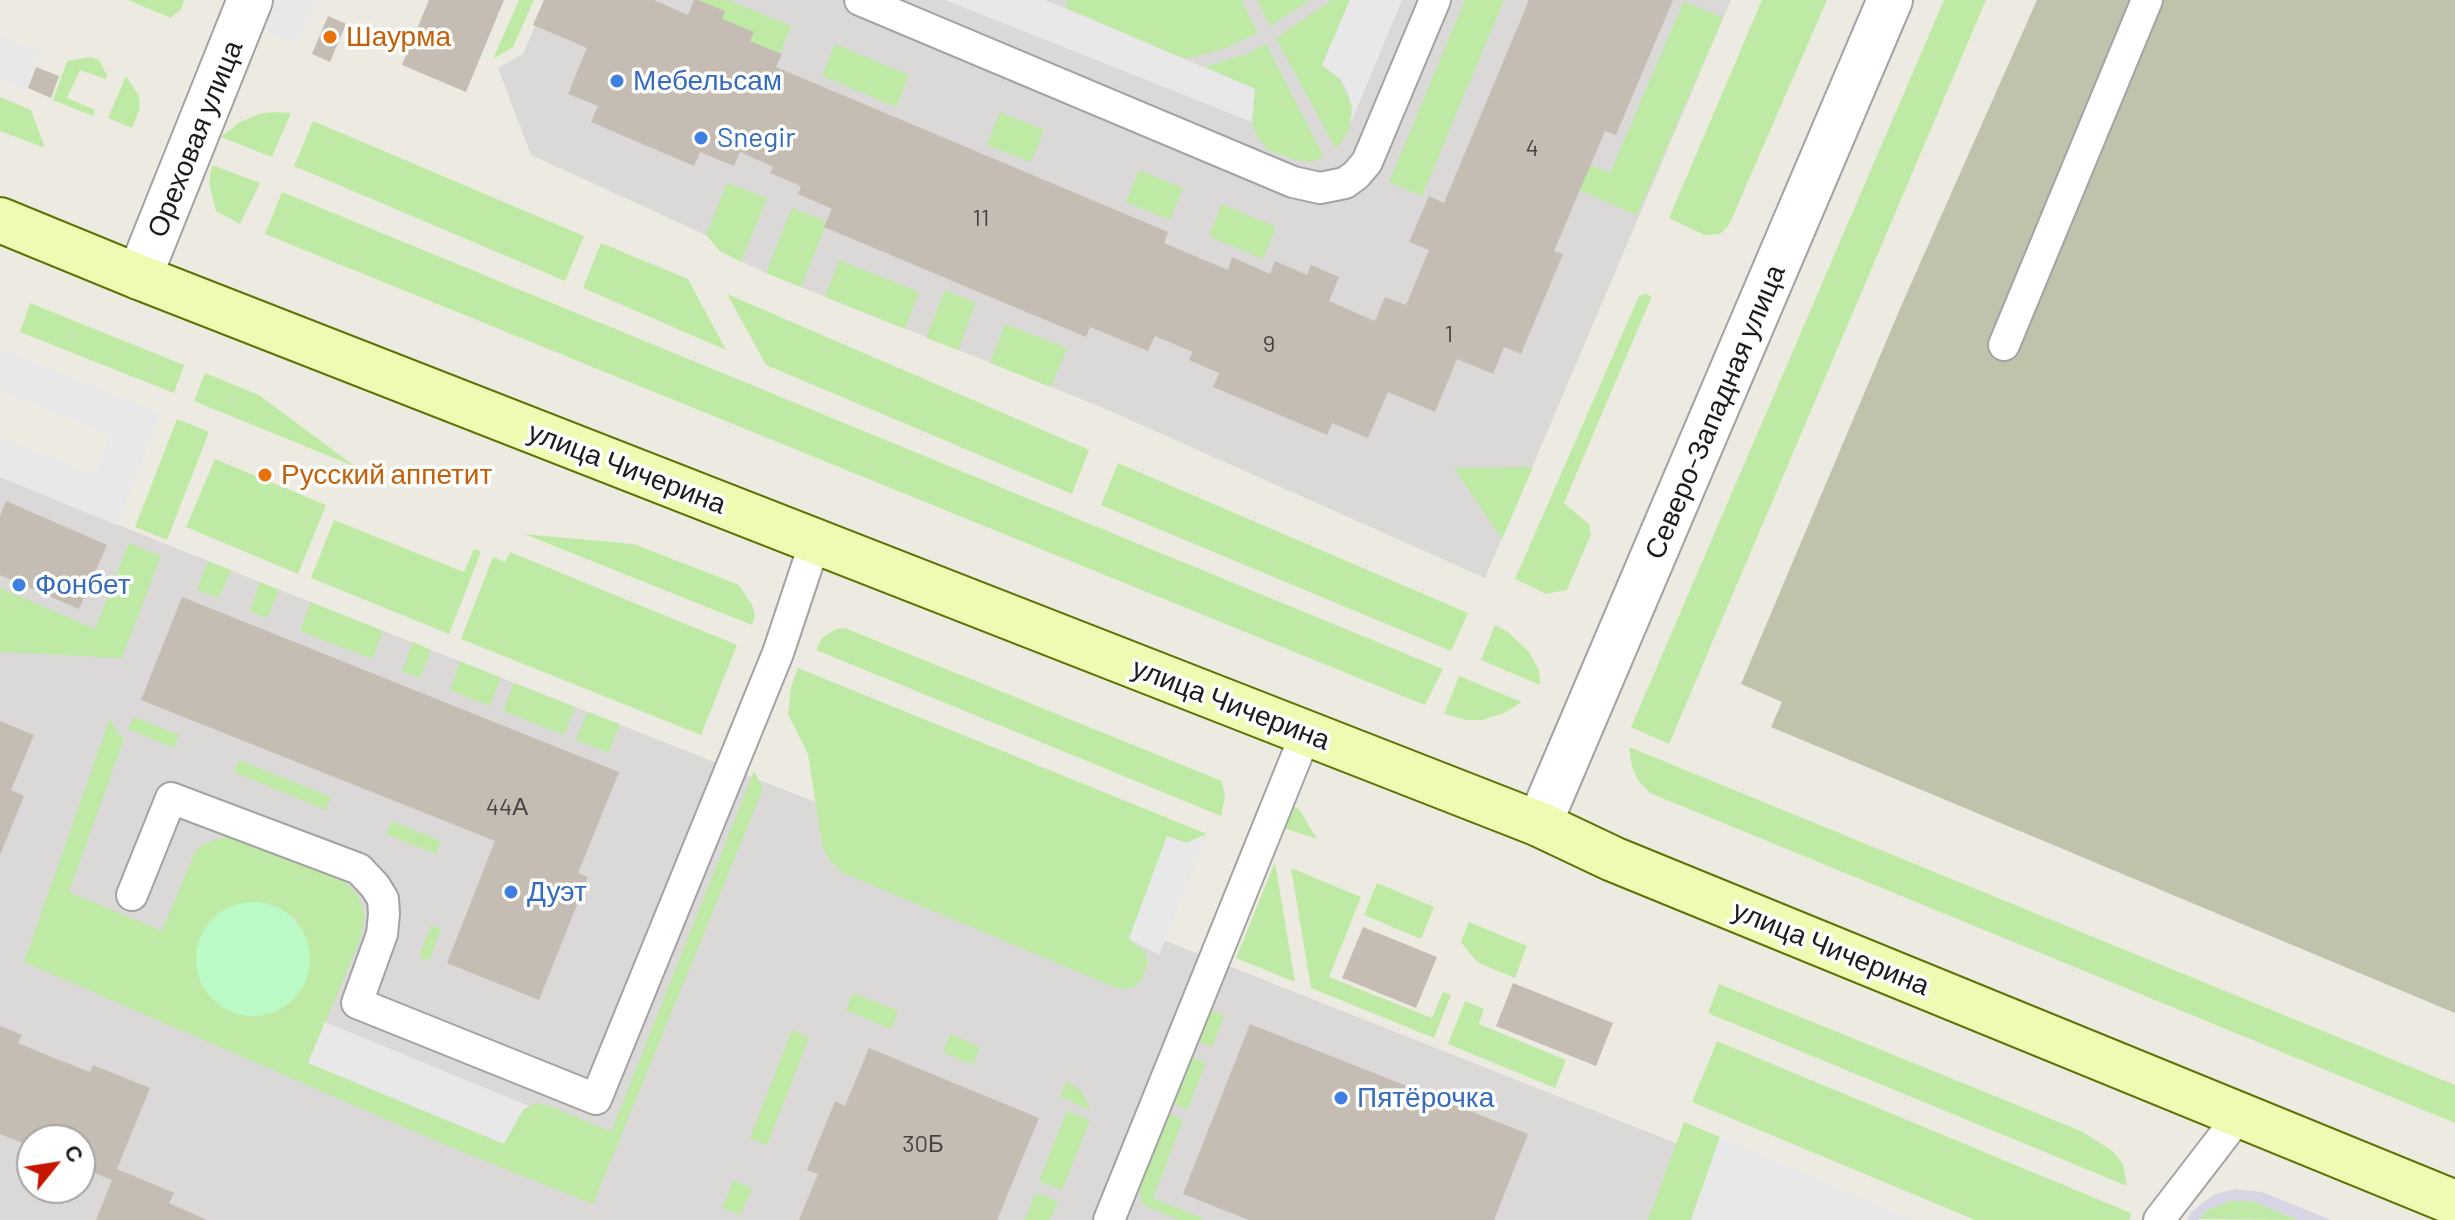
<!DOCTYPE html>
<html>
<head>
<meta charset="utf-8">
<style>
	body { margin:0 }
	#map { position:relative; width:2455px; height:1220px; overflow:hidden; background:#edebe1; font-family:Barlow,sans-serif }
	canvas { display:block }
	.north { position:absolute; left:16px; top:1124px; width:80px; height:80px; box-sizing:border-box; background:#fff; border:2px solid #a4a4a4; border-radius:50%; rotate:60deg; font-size:22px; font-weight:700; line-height:32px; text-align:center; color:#1c1c1c }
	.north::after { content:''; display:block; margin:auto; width:28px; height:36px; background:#c71500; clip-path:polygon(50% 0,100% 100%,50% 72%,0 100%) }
</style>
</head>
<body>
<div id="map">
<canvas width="2455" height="1220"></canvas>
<div class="north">С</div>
</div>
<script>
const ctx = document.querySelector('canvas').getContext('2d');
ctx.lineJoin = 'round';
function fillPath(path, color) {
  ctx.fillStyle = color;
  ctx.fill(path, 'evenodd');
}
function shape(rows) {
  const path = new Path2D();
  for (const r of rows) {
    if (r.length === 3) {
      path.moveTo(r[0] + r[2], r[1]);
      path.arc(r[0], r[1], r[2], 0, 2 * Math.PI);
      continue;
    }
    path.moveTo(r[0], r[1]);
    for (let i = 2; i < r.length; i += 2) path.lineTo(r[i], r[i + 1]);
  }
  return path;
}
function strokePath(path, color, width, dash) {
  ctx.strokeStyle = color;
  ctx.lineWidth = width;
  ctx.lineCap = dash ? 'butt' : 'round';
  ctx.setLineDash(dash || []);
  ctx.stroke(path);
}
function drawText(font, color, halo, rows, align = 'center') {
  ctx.font = font + ' Barlow,sans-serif';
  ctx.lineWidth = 7;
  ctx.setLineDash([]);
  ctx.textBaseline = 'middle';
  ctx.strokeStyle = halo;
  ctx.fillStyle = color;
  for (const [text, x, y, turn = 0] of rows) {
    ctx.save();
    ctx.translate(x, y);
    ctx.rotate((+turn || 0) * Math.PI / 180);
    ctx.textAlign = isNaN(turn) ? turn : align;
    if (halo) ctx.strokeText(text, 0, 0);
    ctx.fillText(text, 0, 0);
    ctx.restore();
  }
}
const residential = shape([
	[546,0,1731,0,1485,578,1101,407,766,273,720,251,706,235,531,155,498,68,523,54],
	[0,477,260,582,1870,1220,0,1220],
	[32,1140,80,1140,80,1188,32,1188]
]);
const construction = shape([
	[2037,0,2455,0,2455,1013,1771,727,1782,702,1741,684,1902,304]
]);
const grass = shape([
	[128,0,184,0,181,9,171,18],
	[519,0,534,0,513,47,493,59],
	[698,0,728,0,791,26,778,58,689,21],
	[1068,0,1241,0,1258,33,1223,49,1185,59,1065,8],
	[1257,0,1310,0,1270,26],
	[1332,0,1350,0,1322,65,1340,79,1352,107,1348,132,1336,149,1276,38],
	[1465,0,1504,0,1422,196,1389,182],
	[1762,0,1827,0,1729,225,1720,234,1704,235,1669,218],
	[1944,0,1986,0,1669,744,1631,727],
	[1684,1,1723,18,1637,215,1577,189,1587,164,1610,173],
	[835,44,909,75,896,107,822,76],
	[1266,44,1324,157,1312,162,1295,160,1268,150,1257,136,1252,122,1255,89,1205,67,1244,55],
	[90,57,99,60,107,75,106,79,80,70,67,98,95,110,93,116,53,100,67,61],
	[126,76,139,96,140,108,132,128,108,118],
	[0,97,31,110,45,148,0,131],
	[276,112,291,113,272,157,221,137,240,122,262,113],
	[1000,112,1044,130,1031,162,987,145],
	[313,121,584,236,565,281,294,166],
	[212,165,260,183,240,224,216,211,209,183],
	[1139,170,1183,188,1170,220,1126,202],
	[727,183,767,198,741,262,720,251,706,235],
	[282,192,1443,669,1425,705,265,234],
	[1222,204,1276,227,1263,259,1209,236],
	[792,208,827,222,801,287,766,273],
	[601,243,688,279,726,350,583,288],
	[839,260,919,292,905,329,825,297],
	[945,290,976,303,958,350,926,338],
	[727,294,1089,450,1072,494,766,365],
	[1646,294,1652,297,1649,303,1564,503,1589,524,1591,534,1567,590,1546,594,1515,579,1639,296],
	[30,303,184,365,174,393,20,332],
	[1005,324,1067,348,1051,387,990,363],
	[205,373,259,395,356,467,194,401],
	[177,419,209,432,167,540,135,527],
	[215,459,326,505,298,574,186,527],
	[1118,463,1468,613,1451,651,1101,505],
	[1533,467,1502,539,1454,468],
	[334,520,464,572,474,549,481,552,449,634,311,578],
	[524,534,634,544,739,585,752,605,755,616,752,625],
	[129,543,161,556,122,658,0,652,0,588,95,629],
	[510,552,737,645,701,735,461,639,493,557,505,562],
	[208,561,231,570,219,598,197,590],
	[260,582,279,590,267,618,250,611],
	[311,602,383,631,372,659,300,631],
	[1495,625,1508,632,1529,652,1539,670,1540,685,1481,660],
	[845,628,1222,781,1225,797,1221,816,816,650,822,638,836,629],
	[413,642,431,650,420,678,402,671],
	[460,661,501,678,490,706,450,690],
	[798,668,1207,834,1186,843,1167,837,1129,939,1145,952,1148,962,1141,981,1134,987,1125,989,1114,987,843,873,830,861,823,847,819,826,808,754,788,714,791,687],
	[1459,676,1512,698,1522,702,1504,713,1482,720,1466,720,1444,714],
	[514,683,575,707,564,735,503,711],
	[587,712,620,724,608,753,576,740],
	[134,717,179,735,174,748,128,729],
	[110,718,117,732,124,739,69,892,162,931,195,852,204,844,224,837,244,840,344,881,358,896,365,916,360,940,308,1063,504,1143,523,1110,536,1103,553,1107,611,1132,754,771,763,789,593,1204,443,1144,24,962],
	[268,902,296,919,310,949,255,1017,223,1008,201,984],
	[1629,747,2455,1085,2455,1123,1650,793,1638,780,1632,767],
	[239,760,331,797,326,810,234,772],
	[1293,806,1299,809,1317,839,1275,825],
	[392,821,441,841,436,854,386,834],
	[1275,862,1295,982,1236,958],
	[1291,868,1361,897,1329,977,1432,1018,1443,992,1451,995,1434,1038,1311,988],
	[1377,883,1434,907,1421,939,1364,915],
	[1469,922,1527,946,1515,978,1477,962,1461,942],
	[431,925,441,929,429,961,419,957],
	[1719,984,2081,1131,2113,1151,2123,1164,2127,1186,1708,1013],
	[853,993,898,1011,891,1029,846,1010],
	[1465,1001,1484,1009,1479,1024,1566,1060,1555,1088,1448,1044],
	[1203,1007,1224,1016,1212,1047,1191,1039],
	[792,1030,809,1038,767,1145,750,1138],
	[951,1034,980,1047,973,1065,943,1052],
	[1717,1041,2131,1213,2129,1220,1975,1220,1692,1102],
	[1184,1055,1206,1063,1187,1110,1166,1100],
	[1067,1081,1082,1092,1091,1111,1060,1096],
	[1067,1111,1090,1120,1062,1190,1039,1181],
	[1162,1111,1183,1120,1153,1198,1206,1220,1179,1220,1143,1205,1139,1187,1140,1175],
	[1684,1122,1720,1137,1691,1220,1648,1220],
	[734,1180,752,1189,740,1215,722,1208],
	[1035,1193,1058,1201,1050,1220,1025,1220],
	[2230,1201,2252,1201,2298,1220,2198,1219,2209,1209]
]);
const park = shape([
	[253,959,57]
]);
const parking = shape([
	[274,0,317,0,297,44,261,29],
	[945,0,1044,0,1065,8,1255,89,1252,122],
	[1350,0,1402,0,1351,123,1352,107,1348,93,1340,79,1322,65],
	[0,36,41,51,26,89,0,78],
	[0,349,162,413,116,525,0,477,0,437,94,475,110,434,0,390],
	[1207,834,1159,955,1129,939,1167,836,1186,843],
	[325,1022,529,1106,523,1110,504,1144,308,1063],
	[1720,1137,1913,1220,1691,1220]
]);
const plaza = shape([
	[2236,1189,2262,1192,2331,1220,2298,1220,2252,1201,2230,1201,2209,1209,2198,1220,2187,1220,2191,1212,2215,1194]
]);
const building = shape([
	[429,0,504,0,466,92,402,65],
	[544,0,654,0,688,15,694,0,698,0,725,11,722,19,754,32,750,41,782,54,776,67,1168,232,1164,243,1228,270,1232,257,1270,274,1275,261,1307,275,1311,265,1339,277,1329,301,1375,321,1385,297,1406,305,1429,250,1409,242,1429,196,1444,203,1529,0,1673,0,1616,135,1605,131,1554,251,1563,254,1521,354,1504,347,1493,374,1457,359,1435,412,1388,392,1368,438,1332,423,1327,435,1213,387,1219,373,1189,360,1193,352,1155,336,1148,351,1090,327,1086,337,824,227,832,209,798,194,801,186,770,173,773,167,740,152,734,166,700,152,694,166,591,122,598,106,568,94,587,48,533,25],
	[328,16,346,24,330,62,312,54],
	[36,67,59,76,51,98,28,88],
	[6,501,107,545,79,609,0,575,0,516],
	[182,597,619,772,578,873,588,877,539,1000,447,963,495,841,141,700],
	[0,721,34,735,11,790,24,796,0,855],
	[1363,927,1437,957,1416,1008,1342,978],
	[1513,983,1613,1023,1596,1066,1496,1026],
	[1250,1024,1528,1134,1494,1220,1249,1220,1183,1194],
	[0,1026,22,1035,18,1043,54,1058,90,1072,93,1065,150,1088,117,1169,174,1193,169,1203,207,1220,96,1220,112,1180,80,1167,80,1140,32,1140,32,1147,0,1134],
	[869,1048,1039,1118,997,1220,799,1220,818,1174,807,1170,835,1101,845,1106]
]);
const service = shape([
	[860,0,1293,182,1320,188,1345,183,1356,175,1367,162,1435,0],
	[2004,345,2147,0],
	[132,895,171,798,359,869,375,886,383,899,384,914,382,934,357,1003,596,1099,778,653,815,542],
	[1109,1220,1306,733],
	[2159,1220,2239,1116]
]);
const minor = shape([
	[139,277,250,0],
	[1539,824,1890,0]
]);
const secondary = shape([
	[0,220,139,277,1539,824,1613,859,2455,1203]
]);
const markers = [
	[330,37,8,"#e8710a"],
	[617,81,8,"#3f7fe0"],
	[701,138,8,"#3f7fe0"],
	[265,475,8,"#e8710a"],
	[19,585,8,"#3f7fe0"],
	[511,892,8,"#3f7fe0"],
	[1341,1098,8,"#3f7fe0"]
];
const numberNames = [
	["4",1532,148],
	["11",981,218],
	["1",1449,334],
	["9",1269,344],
	["44А",507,807],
	["30Б",923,1144]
];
const foodNames = [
	["Шаурма",346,37],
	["Русский аппетит",281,475]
];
const shopNames = [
	["Мебельсам",633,81],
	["Snegir",717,138],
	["Фонбет",35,585],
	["Дуэт",527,892],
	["Пятёрочка",1357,1098]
];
const streetNames = [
	["Ореховая улица",195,139,-68],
	["Северо-Западная улица",1715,412,-67],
	["улица Чичерина",627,468,21],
	["улица Чичерина",1231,704,21],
	["улица Чичерина",1831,948,22]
];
fillPath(residential, '#dad9d8');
fillPath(construction, '#c0c2ac');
fillPath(grass, '#bfeaa5');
fillPath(park, '#bbfac7');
fillPath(parking, '#e8e8e8');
fillPath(plaza, '#d7d5e3');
fillPath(building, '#c5bdb4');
strokePath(service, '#a3a3a3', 34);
strokePath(minor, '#a3a3a3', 48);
strokePath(secondary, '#5b7303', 48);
strokePath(service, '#fff', 30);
strokePath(minor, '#fff', 44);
strokePath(secondary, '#effab2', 44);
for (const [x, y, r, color] of markers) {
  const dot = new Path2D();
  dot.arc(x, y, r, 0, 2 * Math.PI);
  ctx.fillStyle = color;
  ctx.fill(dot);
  strokePath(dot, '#fff', 3);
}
drawText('24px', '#464442', null, numberNames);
drawText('28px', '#c56008', '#fff', foodNames, 'left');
drawText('28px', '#366cbe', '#fff', shopNames, 'left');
drawText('28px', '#1c1c1c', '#fff', streetNames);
</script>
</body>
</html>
